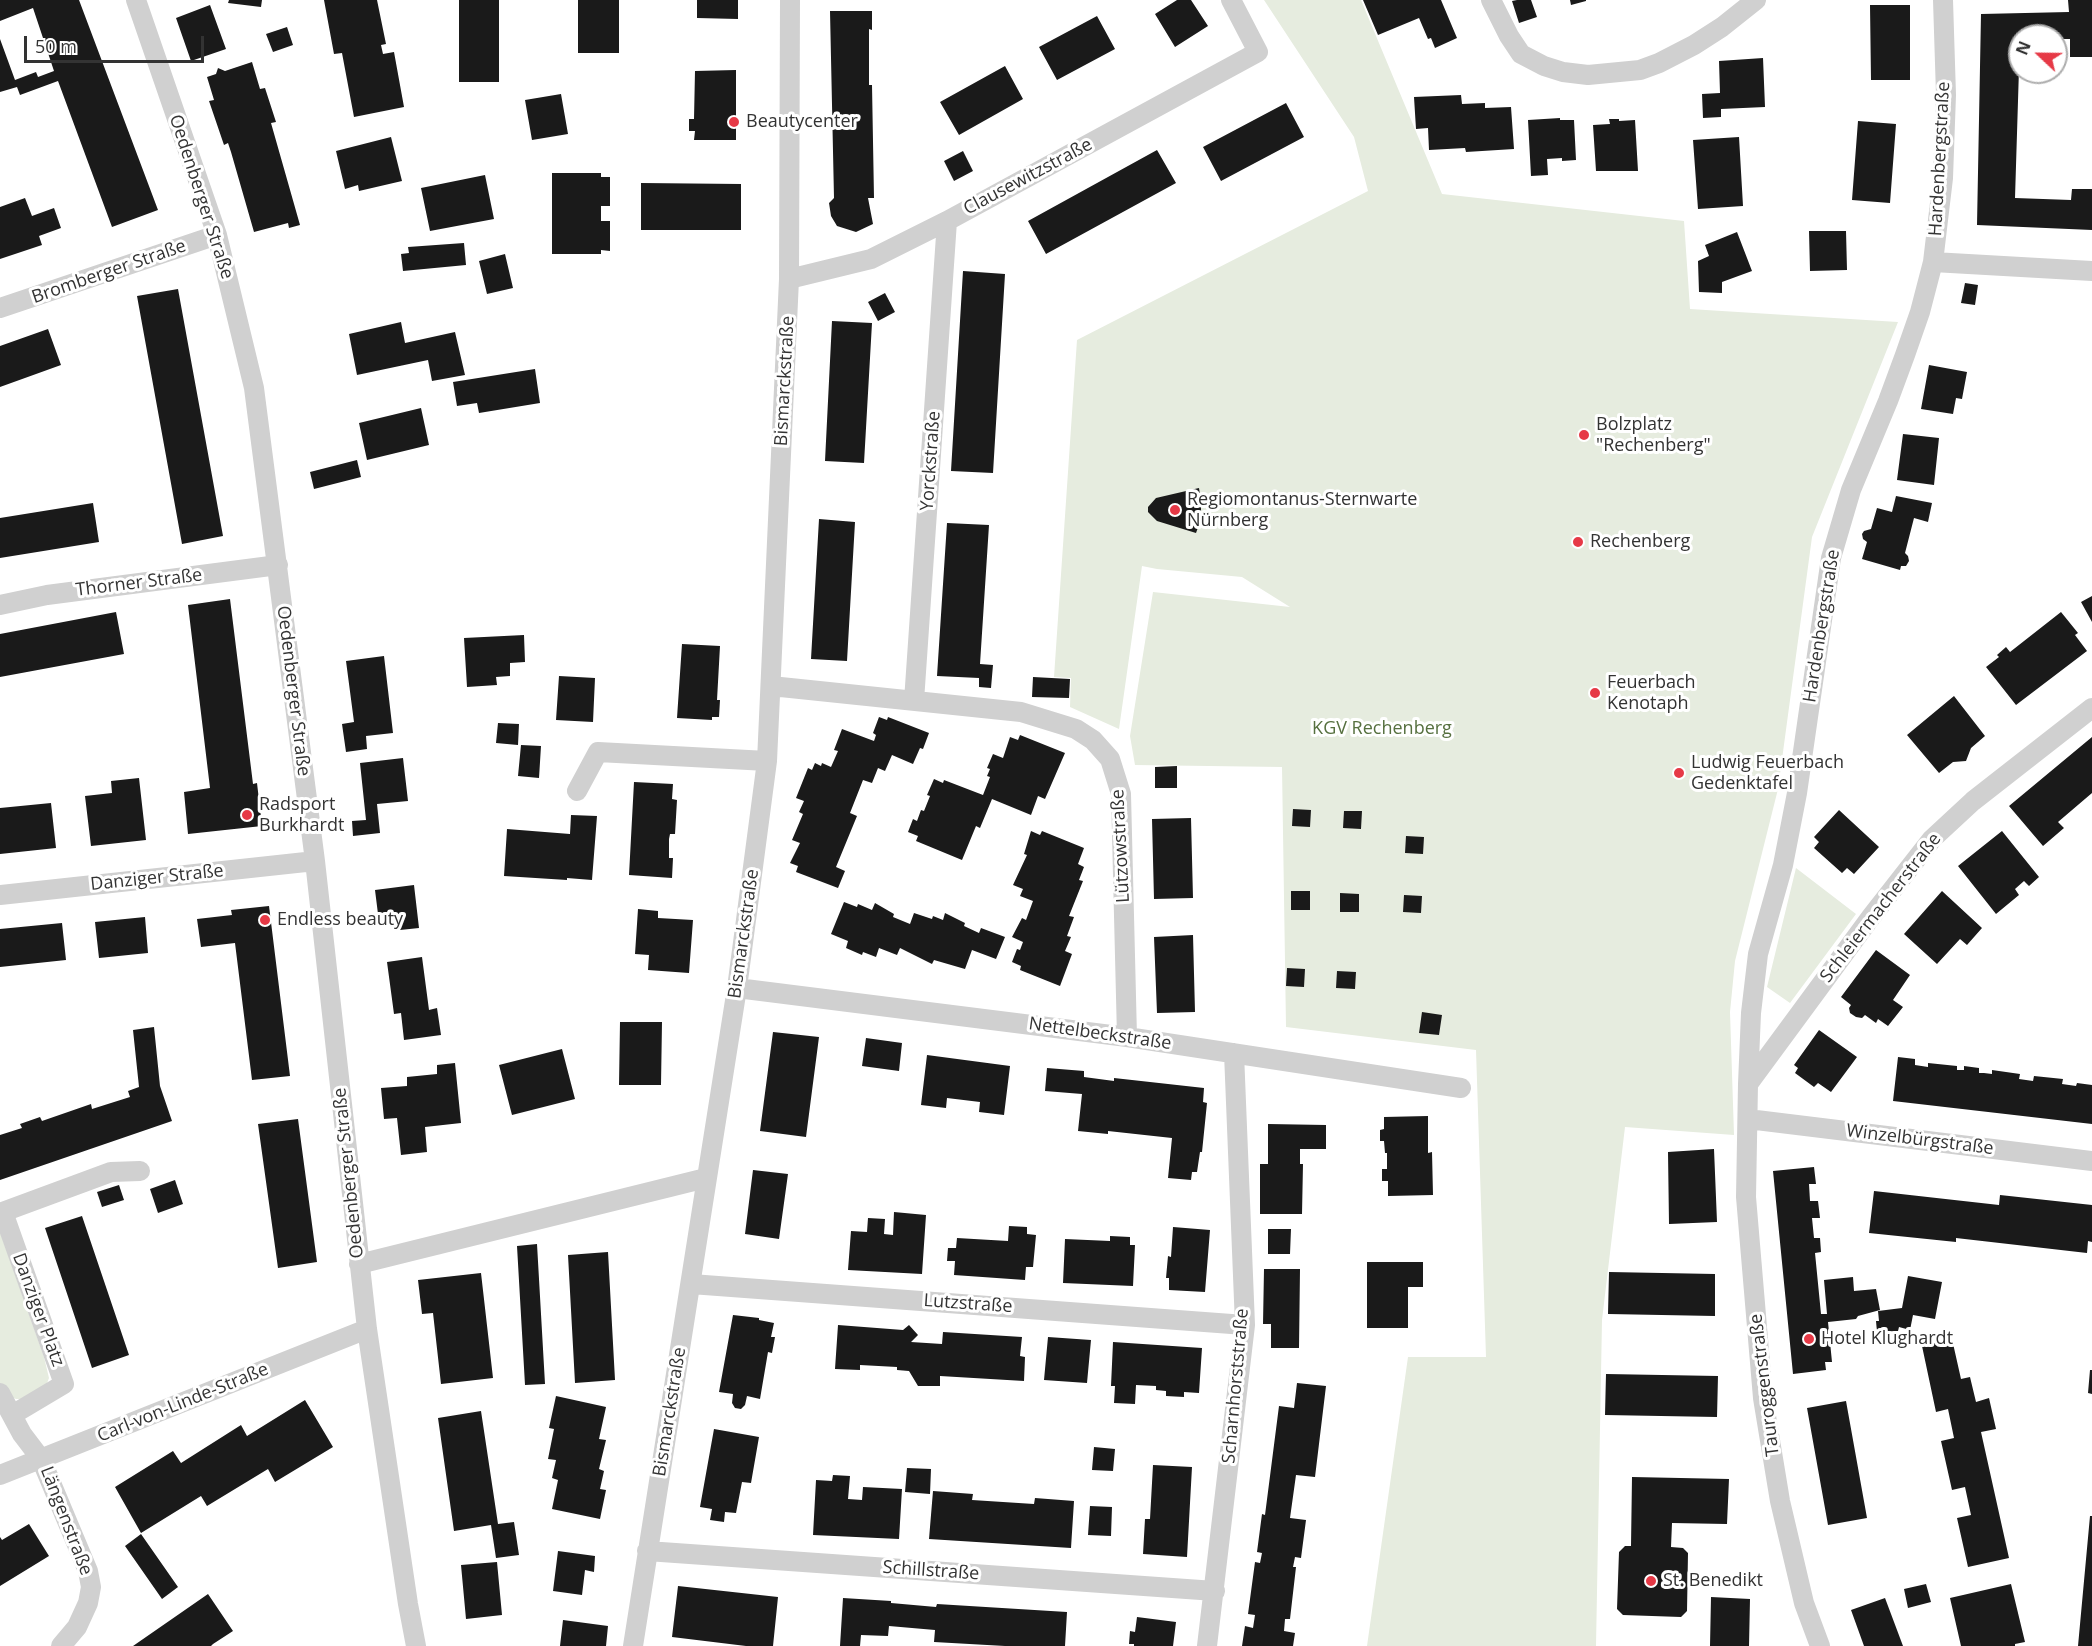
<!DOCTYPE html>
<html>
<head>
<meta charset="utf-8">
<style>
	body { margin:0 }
	#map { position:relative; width:2092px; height:1646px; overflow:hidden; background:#fff; font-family:"Open Sans",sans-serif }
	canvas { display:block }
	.north { position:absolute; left:2008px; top:24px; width:60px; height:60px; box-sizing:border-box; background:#fff; border:2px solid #adadad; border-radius:50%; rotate:292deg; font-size:16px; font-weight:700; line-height:24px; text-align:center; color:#333 }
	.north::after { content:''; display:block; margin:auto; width:21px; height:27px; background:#e63946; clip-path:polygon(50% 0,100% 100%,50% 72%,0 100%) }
	.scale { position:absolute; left:24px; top:36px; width:180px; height:27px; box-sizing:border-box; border:3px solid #333; border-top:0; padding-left:8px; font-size:18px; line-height:21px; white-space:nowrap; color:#333; -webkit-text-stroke:4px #fff; paint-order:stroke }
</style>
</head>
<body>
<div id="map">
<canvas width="2092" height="1646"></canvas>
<div class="north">N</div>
<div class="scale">50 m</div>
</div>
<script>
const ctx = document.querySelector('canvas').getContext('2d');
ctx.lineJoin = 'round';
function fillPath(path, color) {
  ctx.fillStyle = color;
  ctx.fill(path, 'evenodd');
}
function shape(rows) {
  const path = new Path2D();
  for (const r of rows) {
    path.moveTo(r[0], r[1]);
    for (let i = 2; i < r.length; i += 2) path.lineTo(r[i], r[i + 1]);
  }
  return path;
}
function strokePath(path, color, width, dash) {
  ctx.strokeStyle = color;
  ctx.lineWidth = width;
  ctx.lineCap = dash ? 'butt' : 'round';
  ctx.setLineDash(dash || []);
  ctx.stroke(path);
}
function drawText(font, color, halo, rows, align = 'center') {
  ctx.font = font + ' "Open Sans",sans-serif';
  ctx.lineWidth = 6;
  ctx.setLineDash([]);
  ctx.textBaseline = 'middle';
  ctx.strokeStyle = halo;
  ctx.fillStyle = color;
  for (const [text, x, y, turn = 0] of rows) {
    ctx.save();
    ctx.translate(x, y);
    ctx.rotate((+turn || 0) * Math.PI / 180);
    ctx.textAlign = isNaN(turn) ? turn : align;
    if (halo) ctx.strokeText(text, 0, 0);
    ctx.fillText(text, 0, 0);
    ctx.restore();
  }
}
const green = shape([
	[1264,0,1361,0,1442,194,1684,221,1690,309,1898,322,1812,537,1778,789,1735,961,1730,1012,1734,1135,1625,1127,1602,1320,1596,1646,1367,1646,1408,1357,1486,1357,1476,1050,1286,1027,1282,767,1135,765,1130,736,1153,592,1290,607,1242,577,1157,569,1142,566,1119,729,1070,707,1071,678,1054,677,1077,340,1368,191,1354,137],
	[1796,868,1856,914,1790,1003,1767,987],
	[0,1232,44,1357,49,1378,46,1386,21,1399,16,1399,9,1396,0,1383]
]);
const building = shape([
	[0,0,79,0,158,210,112,227,58,81,20,95,17,87,0,92,0,39,15,80,36,72,38,77,54,71,33,8,0,21],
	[229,0,262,0,261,7,228,3],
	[324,0,377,0,386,44,381,45,383,54,394,52,404,107,354,117,342,53,334,54],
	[459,0,499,0,499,82,459,82],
	[578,0,619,0,619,53,578,53],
	[697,0,738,0,738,19,697,18],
	[1177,0,1191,0,1208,26,1175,47,1155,14],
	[1363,0,1441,0,1457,38,1435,48,1431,38,1428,39,1419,18,1378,35],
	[1517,0,1531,0,1537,17,1519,23,1512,1],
	[1570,0,1586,0,1586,1,1571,5],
	[2068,0,2092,0,2092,57,2070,57,2070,39,2056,39,2056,36,2020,36,2015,198,2071,200,2072,189,2092,189,2092,230,1977,225,1981,14,2069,12],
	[210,5,226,49,191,61,176,18],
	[1870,5,1910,5,1910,80,1871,80],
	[830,11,872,11,872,30,869,29,869,85,872,85,874,198,868,198,873,224,856,232,837,226,831,216,829,203,834,198],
	[1097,16,1115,49,1057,80,1039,47],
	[287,27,293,45,273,52,266,34],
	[1763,58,1765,107,1721,109,1721,117,1703,118,1702,94,1720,93,1719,61],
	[252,62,260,89,265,88,276,122,271,123,300,225,289,228,288,223,254,232,231,152,228,143,224,145,209,101,214,100,207,77,216,74,218,68,225,71],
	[1005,66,1023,99,959,135,940,102],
	[736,70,736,140,694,140,695,131,689,131,689,119,694,119,695,71],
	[561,94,568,134,532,140,525,100],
	[1461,95,1462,104,1485,103,1485,108,1511,107,1514,149,1466,152,1465,148,1429,150,1428,128,1416,129,1414,97],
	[1286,103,1304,137,1221,181,1203,147],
	[1560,118,1560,120,1574,120,1576,160,1562,161,1562,158,1547,159,1548,175,1531,176,1528,120],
	[1609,119,1619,119,1619,121,1635,120,1638,171,1596,171,1593,125,1610,124],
	[1858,121,1896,124,1890,203,1852,200],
	[391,137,402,181,359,191,358,185,345,189,336,151],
	[1739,137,1743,206,1698,209,1693,140],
	[1157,150,1176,183,1046,254,1028,221],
	[963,151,973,171,954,181,944,161],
	[552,173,601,173,601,177,610,177,610,206,601,206,601,221,610,221,610,251,601,250,601,254,552,254],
	[485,175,494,219,430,231,421,188],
	[641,183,741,184,741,230,641,230],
	[25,198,32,216,54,208,61,228,39,236,42,245,0,259,0,207],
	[1809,231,1846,231,1847,270,1810,271],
	[1737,232,1752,271,1722,282,1722,293,1699,292,1698,261,1709,256,1705,245],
	[464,243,466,265,403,271,401,254,409,253,408,247],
	[505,254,513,288,487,294,479,261],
	[963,271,1005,274,993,473,951,471],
	[1965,283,1978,285,1975,305,1961,303],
	[178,289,223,536,182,544,137,296],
	[885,293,895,312,878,321,868,302],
	[832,321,872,323,864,463,825,461],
	[401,322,405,343,455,332,465,375,432,381,428,360,357,375,349,334],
	[48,329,61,365,0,387,0,346],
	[1929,365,1967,372,1962,399,1956,398,1953,414,1921,409],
	[535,369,540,403,479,413,477,403,457,406,453,382],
	[421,408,429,445,367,460,359,423],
	[1903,434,1939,438,1934,485,1897,480],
	[357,460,361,477,314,489,310,472],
	[1199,488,1201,502,1201,519,1196,533,1157,521,1148,512,1148,507,1156,498],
	[1896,496,1932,503,1928,522,1914,518,1905,553,1908,556,1909,561,1906,566,1901,566,1900,570,1862,559,1867,542,1863,539,1862,534,1864,531,1871,529,1877,508,1892,512],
	[93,503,99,542,0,558,0,518],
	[819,519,855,522,847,661,811,659],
	[947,523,989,525,980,664,993,665,991,688,979,687,979,678,937,676],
	[2092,596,2092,622,2081,602],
	[230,599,253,784,257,783,262,826,188,834,184,792,210,788,188,605],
	[116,612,124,654,0,677,0,634],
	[2061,612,2078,633,2075,635,2087,651,2016,705,1986,667,1999,657,1997,655,2006,647,2010,652],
	[524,635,525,662,510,663,510,676,496,677,497,685,467,687,464,638],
	[682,644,720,646,717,700,720,700,719,717,712,717,712,720,677,718],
	[384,656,393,733,366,736,367,749,346,752,342,724,354,722,346,661],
	[559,676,595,678,593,722,556,720],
	[1033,677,1070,679,1069,698,1032,697],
	[1954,696,1985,736,1971,748,1966,761,1953,762,1939,773,1907,735],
	[879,717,887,720,888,717,929,733,923,749,920,748,913,764,892,755,885,771,878,768,872,783,863,780,850,813,857,816,836,867,845,871,838,888,796,872,798,866,790,863,800,843,792,840,803,814,799,812,804,801,796,798,808,768,812,770,815,763,821,766,822,763,831,767,838,751,834,750,842,729,874,741,876,735,873,733],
	[498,723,519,724,518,745,496,743],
	[1020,735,1065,753,1045,799,1038,796,1031,815,992,799,980,828,976,826,962,860,916,841,918,836,908,832,913,819,917,821,921,810,924,811,930,796,927,795,934,779,943,783,944,780,983,795,990,777,987,776,990,769,987,768,993,754,1003,758,1010,737,1018,740],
	[2092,737,2092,793,2058,822,2064,828,2043,846,2009,806],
	[521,745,541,746,539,778,518,776],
	[403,758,408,801,377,804,380,833,353,836,352,821,366,820,360,763],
	[1177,766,1177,788,1155,788,1155,767],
	[139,778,146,840,91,846,85,796,112,793,111,781],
	[634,782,673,784,672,799,677,800,675,834,670,834,669,839,669,858,673,858,672,878,629,875],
	[51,803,56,848,0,854,0,808],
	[1293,809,1311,810,1310,827,1292,826],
	[1839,810,1879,847,1854,874,1847,868,1842,873,1814,848,1819,842,1814,837],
	[1344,811,1362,811,1361,829,1343,828],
	[571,815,597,816,592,880,567,878,567,880,504,876,507,829,570,834],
	[1191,818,1193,898,1154,899,1152,819],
	[1031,831,1040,835,1042,831,1084,848,1078,864,1084,867,1079,880,1083,881,1069,916,1074,917,1067,936,1071,937,1065,951,1072,954,1060,986,1020,970,1021,966,1012,962,1017,949,1020,950,1023,942,1012,937,1022,918,1026,920,1033,901,1020,896,1023,889,1013,885,1027,855,1024,854],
	[2002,831,2039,877,2029,886,2024,881,2015,889,2019,895,1996,914,1958,866],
	[1406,836,1424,837,1423,854,1405,853],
	[414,885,419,928,400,930,398,920,379,922,375,890],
	[1291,891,1310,891,1310,910,1291,910],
	[1942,891,1982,928,1967,945,1960,939,1937,964,1904,934],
	[1340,893,1359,894,1359,912,1340,912],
	[1404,895,1422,896,1421,913,1403,912],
	[844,902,857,907,858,904,872,910,875,903,894,914,893,917,910,924,914,913,932,919,933,916,943,920,945,913,965,923,964,926,979,933,981,928,1005,937,996,959,972,950,965,969,934,960,932,964,900,948,897,955,879,948,876,957,863,952,862,955,846,948,848,941,831,934],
	[269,906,290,1076,252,1080,235,943,201,947,197,919,232,915,231,910],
	[638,909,658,911,658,918,693,920,689,973,648,970,649,955,635,954],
	[145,917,148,953,99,958,95,922],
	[62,923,66,960,0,967,0,929],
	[1193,935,1195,1012,1157,1013,1154,937],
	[1876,950,1910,975,1893,1000,1903,1007,1888,1026,1878,1019,1876,1023,1865,1015,1862,1018,1856,1017,1850,1013,1849,1008,1851,1005,1841,997],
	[422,957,429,1010,437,1008,441,1035,404,1040,401,1013,394,1014,387,962],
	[1287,968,1305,969,1304,987,1286,986],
	[1337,971,1356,972,1355,989,1336,988],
	[1422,1012,1442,1015,1439,1035,1419,1033],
	[620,1022,662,1022,661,1085,619,1085],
	[154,1027,160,1086,172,1121,0,1180,0,1135,22,1128,20,1124,40,1117,42,1121,91,1104,92,1109,130,1097,128,1091,139,1087,133,1030],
	[1819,1030,1857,1057,1831,1092,1818,1083,1814,1087,1795,1073,1798,1068,1794,1065],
	[773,1032,819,1037,806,1137,760,1131],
	[866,1038,902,1043,899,1071,862,1066],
	[562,1049,575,1099,512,1115,499,1065],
	[927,1055,1010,1066,1004,1115,979,1112,980,1102,947,1098,946,1108,921,1105],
	[1898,1057,1915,1059,1915,1065,1928,1067,1928,1063,1957,1066,1957,1070,1964,1070,1964,1066,1979,1068,1979,1073,1984,1073,1992,1074,1992,1070,2020,1074,2019,1079,2033,1081,2034,1076,2063,1079,2062,1084,2076,1086,2077,1083,2092,1085,2092,1124,1893,1101],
	[455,1063,461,1123,425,1127,427,1152,401,1155,397,1118,384,1119,381,1088,407,1086,407,1077,437,1074,437,1065],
	[1047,1068,1084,1071,1084,1077,1114,1081,1114,1078,1204,1088,1203,1102,1207,1103,1202,1152,1200,1152,1197,1172,1192,1172,1191,1180,1168,1178,1172,1138,1108,1131,1108,1134,1078,1131,1082,1094,1045,1091],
	[1428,1116,1428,1153,1432,1152,1433,1195,1388,1196,1388,1181,1382,1181,1382,1169,1387,1169,1387,1153,1385,1153,1384,1141,1380,1141,1380,1130,1384,1129,1384,1117],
	[298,1119,317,1262,278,1268,258,1124],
	[1268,1124,1326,1125,1326,1149,1300,1149,1300,1164,1303,1164,1302,1214,1260,1214,1260,1164,1268,1164],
	[1714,1149,1717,1222,1669,1224,1668,1152],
	[1814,1167,1816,1184,1809,1184,1810,1201,1818,1201,1820,1218,1812,1218,1814,1238,1820,1238,1821,1252,1815,1253,1821,1314,1827,1314,1824,1280,1853,1277,1854,1291,1876,1289,1880,1310,1858,1316,1856,1319,1828,1322,1832,1362,1825,1362,1826,1370,1793,1374,1773,1171],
	[753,1170,788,1174,779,1239,745,1234],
	[175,1180,183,1204,158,1213,150,1189],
	[119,1185,124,1200,102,1207,97,1192],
	[1874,1191,1999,1205,2000,1195,2092,1205,2092,1242,2088,1241,2087,1253,1956,1238,1956,1242,1869,1233],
	[894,1212,926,1215,922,1274,848,1270,851,1231,867,1232,868,1218,885,1219,884,1234,893,1235],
	[82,1216,129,1355,92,1368,45,1228],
	[1009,1226,1027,1227,1027,1234,1036,1235,1033,1267,1026,1267,1025,1280,954,1275,955,1261,947,1261,948,1248,956,1248,957,1238,1008,1241],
	[1173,1227,1210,1230,1205,1292,1169,1290,1169,1278,1166,1278,1168,1256,1171,1257],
	[1268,1229,1291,1229,1290,1254,1268,1254],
	[1110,1236,1130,1237,1130,1245,1135,1245,1133,1286,1063,1283,1065,1239,1110,1241],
	[537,1244,545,1384,525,1385,517,1246],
	[608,1252,615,1380,575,1383,568,1255],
	[1367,1262,1423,1262,1423,1287,1408,1287,1408,1328,1367,1328],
	[1264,1269,1300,1269,1299,1348,1271,1348,1271,1324,1263,1324],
	[1609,1272,1715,1274,1715,1316,1608,1314],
	[481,1273,493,1378,441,1384,433,1313,422,1314,418,1280],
	[1908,1276,1942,1282,1935,1319,1913,1315,1910,1330,1899,1327,1898,1331,1877,1332,1876,1321,1879,1321,1878,1311,1902,1308],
	[733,1315,759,1318,759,1320,774,1323,771,1337,775,1337,772,1353,768,1352,760,1399,747,1396,745,1405,741,1409,735,1408,732,1403,733,1394,719,1392],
	[838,1325,903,1330,909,1325,918,1335,911,1342,942,1344,943,1332,1022,1337,1020,1356,1025,1357,1024,1381,940,1376,940,1386,918,1386,909,1371,897,1370,897,1367,860,1365,860,1370,835,1369],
	[1048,1337,1091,1340,1087,1383,1044,1380],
	[1952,1339,1961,1379,1970,1377,1976,1402,1989,1398,1996,1429,1981,1432,2009,1558,1968,1567,1957,1518,1971,1515,1965,1487,1952,1490,1941,1441,1954,1438,1948,1409,1936,1412,1922,1346],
	[1113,1342,1202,1348,1199,1393,1184,1392,1184,1397,1166,1396,1166,1391,1156,1390,1156,1386,1136,1385,1135,1404,1114,1403,1115,1386,1111,1386],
	[2090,1370,2092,1370,2092,1394,2088,1393],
	[1606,1374,1718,1376,1717,1417,1605,1415],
	[1297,1383,1326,1386,1315,1477,1296,1475,1290,1518,1306,1520,1301,1558,1295,1557,1293,1567,1296,1567,1290,1619,1285,1619,1284,1631,1295,1633,1293,1646,1242,1646,1245,1626,1253,1628,1255,1615,1248,1614,1255,1562,1260,1563,1262,1553,1257,1552,1262,1514,1265,1515,1279,1406,1294,1408],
	[556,1396,606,1407,599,1439,606,1440,599,1469,604,1471,600,1489,606,1490,600,1519,552,1509,558,1480,552,1478,556,1460,548,1459,554,1429,549,1428],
	[305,1400,333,1447,275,1482,268,1469,207,1506,201,1496,141,1533,115,1487,173,1451,181,1463,241,1425,247,1436],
	[1846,1401,1867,1518,1828,1525,1807,1408],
	[481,1411,498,1524,514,1522,519,1555,496,1558,491,1525,454,1531,438,1418],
	[714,1429,759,1437,751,1483,742,1482,736,1513,725,1512,724,1522,710,1520,712,1509,700,1507],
	[1094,1447,1115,1449,1113,1471,1092,1470],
	[1153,1465,1192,1467,1187,1557,1143,1554,1145,1519,1150,1519],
	[907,1468,931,1469,930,1494,905,1492],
	[833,1475,850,1476,848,1499,862,1500,863,1487,902,1489,899,1539,813,1535,816,1480,832,1481],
	[1632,1477,1729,1479,1727,1524,1672,1523,1671,1547,1683,1548,1688,1553,1687,1611,1681,1617,1623,1615,1617,1609,1619,1552,1625,1546,1631,1546],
	[933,1491,973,1494,972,1500,1034,1504,1035,1498,1074,1501,1071,1548,929,1539],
	[1090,1506,1112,1507,1111,1536,1088,1535],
	[2090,1516,2092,1516,2092,1646,2078,1646],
	[29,1524,49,1556,0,1586,0,1537,2,1540],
	[141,1534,178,1587,162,1599,125,1546],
	[558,1551,595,1556,594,1572,585,1570,582,1595,553,1591],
	[497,1562,502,1615,466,1619,461,1565],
	[1926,1584,1931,1602,1908,1608,1904,1589],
	[2011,1584,2025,1642,2015,1644,2015,1646,1961,1646,1950,1598],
	[678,1586,778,1597,773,1646,746,1646,672,1637],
	[208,1594,233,1631,213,1644,211,1646,133,1646],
	[1711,1597,1750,1599,1749,1646,1710,1646],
	[843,1598,891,1601,891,1603,936,1607,937,1604,1067,1612,1065,1646,1005,1646,934,1642,935,1630,889,1626,888,1636,861,1635,860,1646,840,1646],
	[1885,1598,1903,1646,1864,1646,1851,1610],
	[1137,1617,1176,1622,1173,1646,1134,1646,1134,1644,1129,1644,1130,1631,1135,1632],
	[563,1620,608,1626,606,1646,560,1646]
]);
const minor = shape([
	[136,0,217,235,254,388,315,861,367,1329,408,1604,416,1646],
	[1491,0,1509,36,1521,54,1544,66,1563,72,1588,75,1640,70,1659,63,1694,45,1722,27,1756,0],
	[1933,262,2092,271],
	[789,279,871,259,947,221,1258,52,1231,0],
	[0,308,217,235],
	[0,605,47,595,278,565],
	[771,686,1021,712,1076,729,1093,740,1110,759,1121,794,1127,1037],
	[914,701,947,221],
	[577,791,598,752,767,761],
	[0,895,315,861],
	[737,988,1127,1037,1461,1088],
	[1748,1084,1751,1013,1758,954,1783,865,1797,793,1831,558,1851,490,1888,401,1905,355,1920,312,1933,262,1943,178,1946,95,1943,0],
	[1748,1119,2092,1161],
	[3,1212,64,1384,12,1415],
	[0,1213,111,1172,140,1171],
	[359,1264,706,1178],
	[691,1284,1245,1325],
	[0,1393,22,1434,41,1459,88,1571,91,1587,88,1603,77,1627,61,1646],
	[0,1475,367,1329],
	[647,1551,1215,1591],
	[633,1646,737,988,767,761,789,279,790,0],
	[1207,1646,1245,1325,1234,1053],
	[1820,1646,1804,1603,1780,1501,1763,1398,1746,1197,1748,1084,1871,917,1932,839,1973,801,2092,708]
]);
const markers = [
	[734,122,6,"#e63946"],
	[1584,435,6,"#e63946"],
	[1175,510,6,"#e63946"],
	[1578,542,6,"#e63946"],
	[1595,693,6,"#e63946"],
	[1679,773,6,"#e63946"],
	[247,815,6,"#e63946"],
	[265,920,6,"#e63946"],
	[1809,1339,6,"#e63946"],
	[1651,1581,6,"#e63946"]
];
const poiNames = [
	["Beautycenter",746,122],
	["Bolzplatz",1596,425],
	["\"Rechenberg\"",1596,446],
	["Regiomontanus-Sternwarte",1187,500],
	["Nürnberg",1187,521],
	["Rechenberg",1590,542],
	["Feuerbach",1607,683],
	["Kenotaph",1607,704],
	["Ludwig Feuerbach",1691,763],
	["Gedenktafel",1691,784],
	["Radsport",259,805],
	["Burkhardt",259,826],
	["Endless beauty",277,920],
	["Hotel Klughardt",1821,1339],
	["St. Benedikt",1663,1581]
];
const streetNames = [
	["Hardenbergstraße",1940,159,-87],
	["Clausewitzstraße",1028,177,-28],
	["Oedenberger Straße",201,197,72],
	["Bromberger Straße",109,272,-19],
	["Bismarckstraße",785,381,-87],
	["Yorckstraße",931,461,-86],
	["Thorner Straße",139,583,-7],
	["Hardenbergstraße",1822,626,-81],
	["Oedenberger Straße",293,691,83],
	["Lützowstraße",1121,846,-93],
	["Danziger Straße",157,878,-6],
	["Schleiermacherstraße",1881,908,-52],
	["Bismarckstraße",744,934,-82],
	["Nettelbeckstraße",1100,1034,8],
	["Winzelbürgstraße",1920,1140,7],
	["Oedenberger Straße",349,1173,-96],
	["Lutzstraße",968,1304,4],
	["Danziger Platz",38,1310,70],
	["Tauroggenstraße",1765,1385,-97],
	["Scharnhorststraße",1236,1386,-85],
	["Carl-von-Linde-Straße",183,1403,-22],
	["Bismarckstraße",670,1412,-81],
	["Längenstraße",66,1521,69],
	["Schillstraße",931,1571,4]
];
const parkNames = [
	["KGV Rechenberg",1382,729]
];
fillPath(green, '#e6ecdf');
fillPath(building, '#1a1a1a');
strokePath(minor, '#d0d0d0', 20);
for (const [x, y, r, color] of markers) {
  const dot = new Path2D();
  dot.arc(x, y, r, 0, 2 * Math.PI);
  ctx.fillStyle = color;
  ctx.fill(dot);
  strokePath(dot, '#fff', 2);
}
drawText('18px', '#333', '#fff', poiNames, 'left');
drawText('18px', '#333', '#fff', streetNames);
drawText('18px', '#56703f', '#fff', parkNames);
</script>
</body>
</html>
